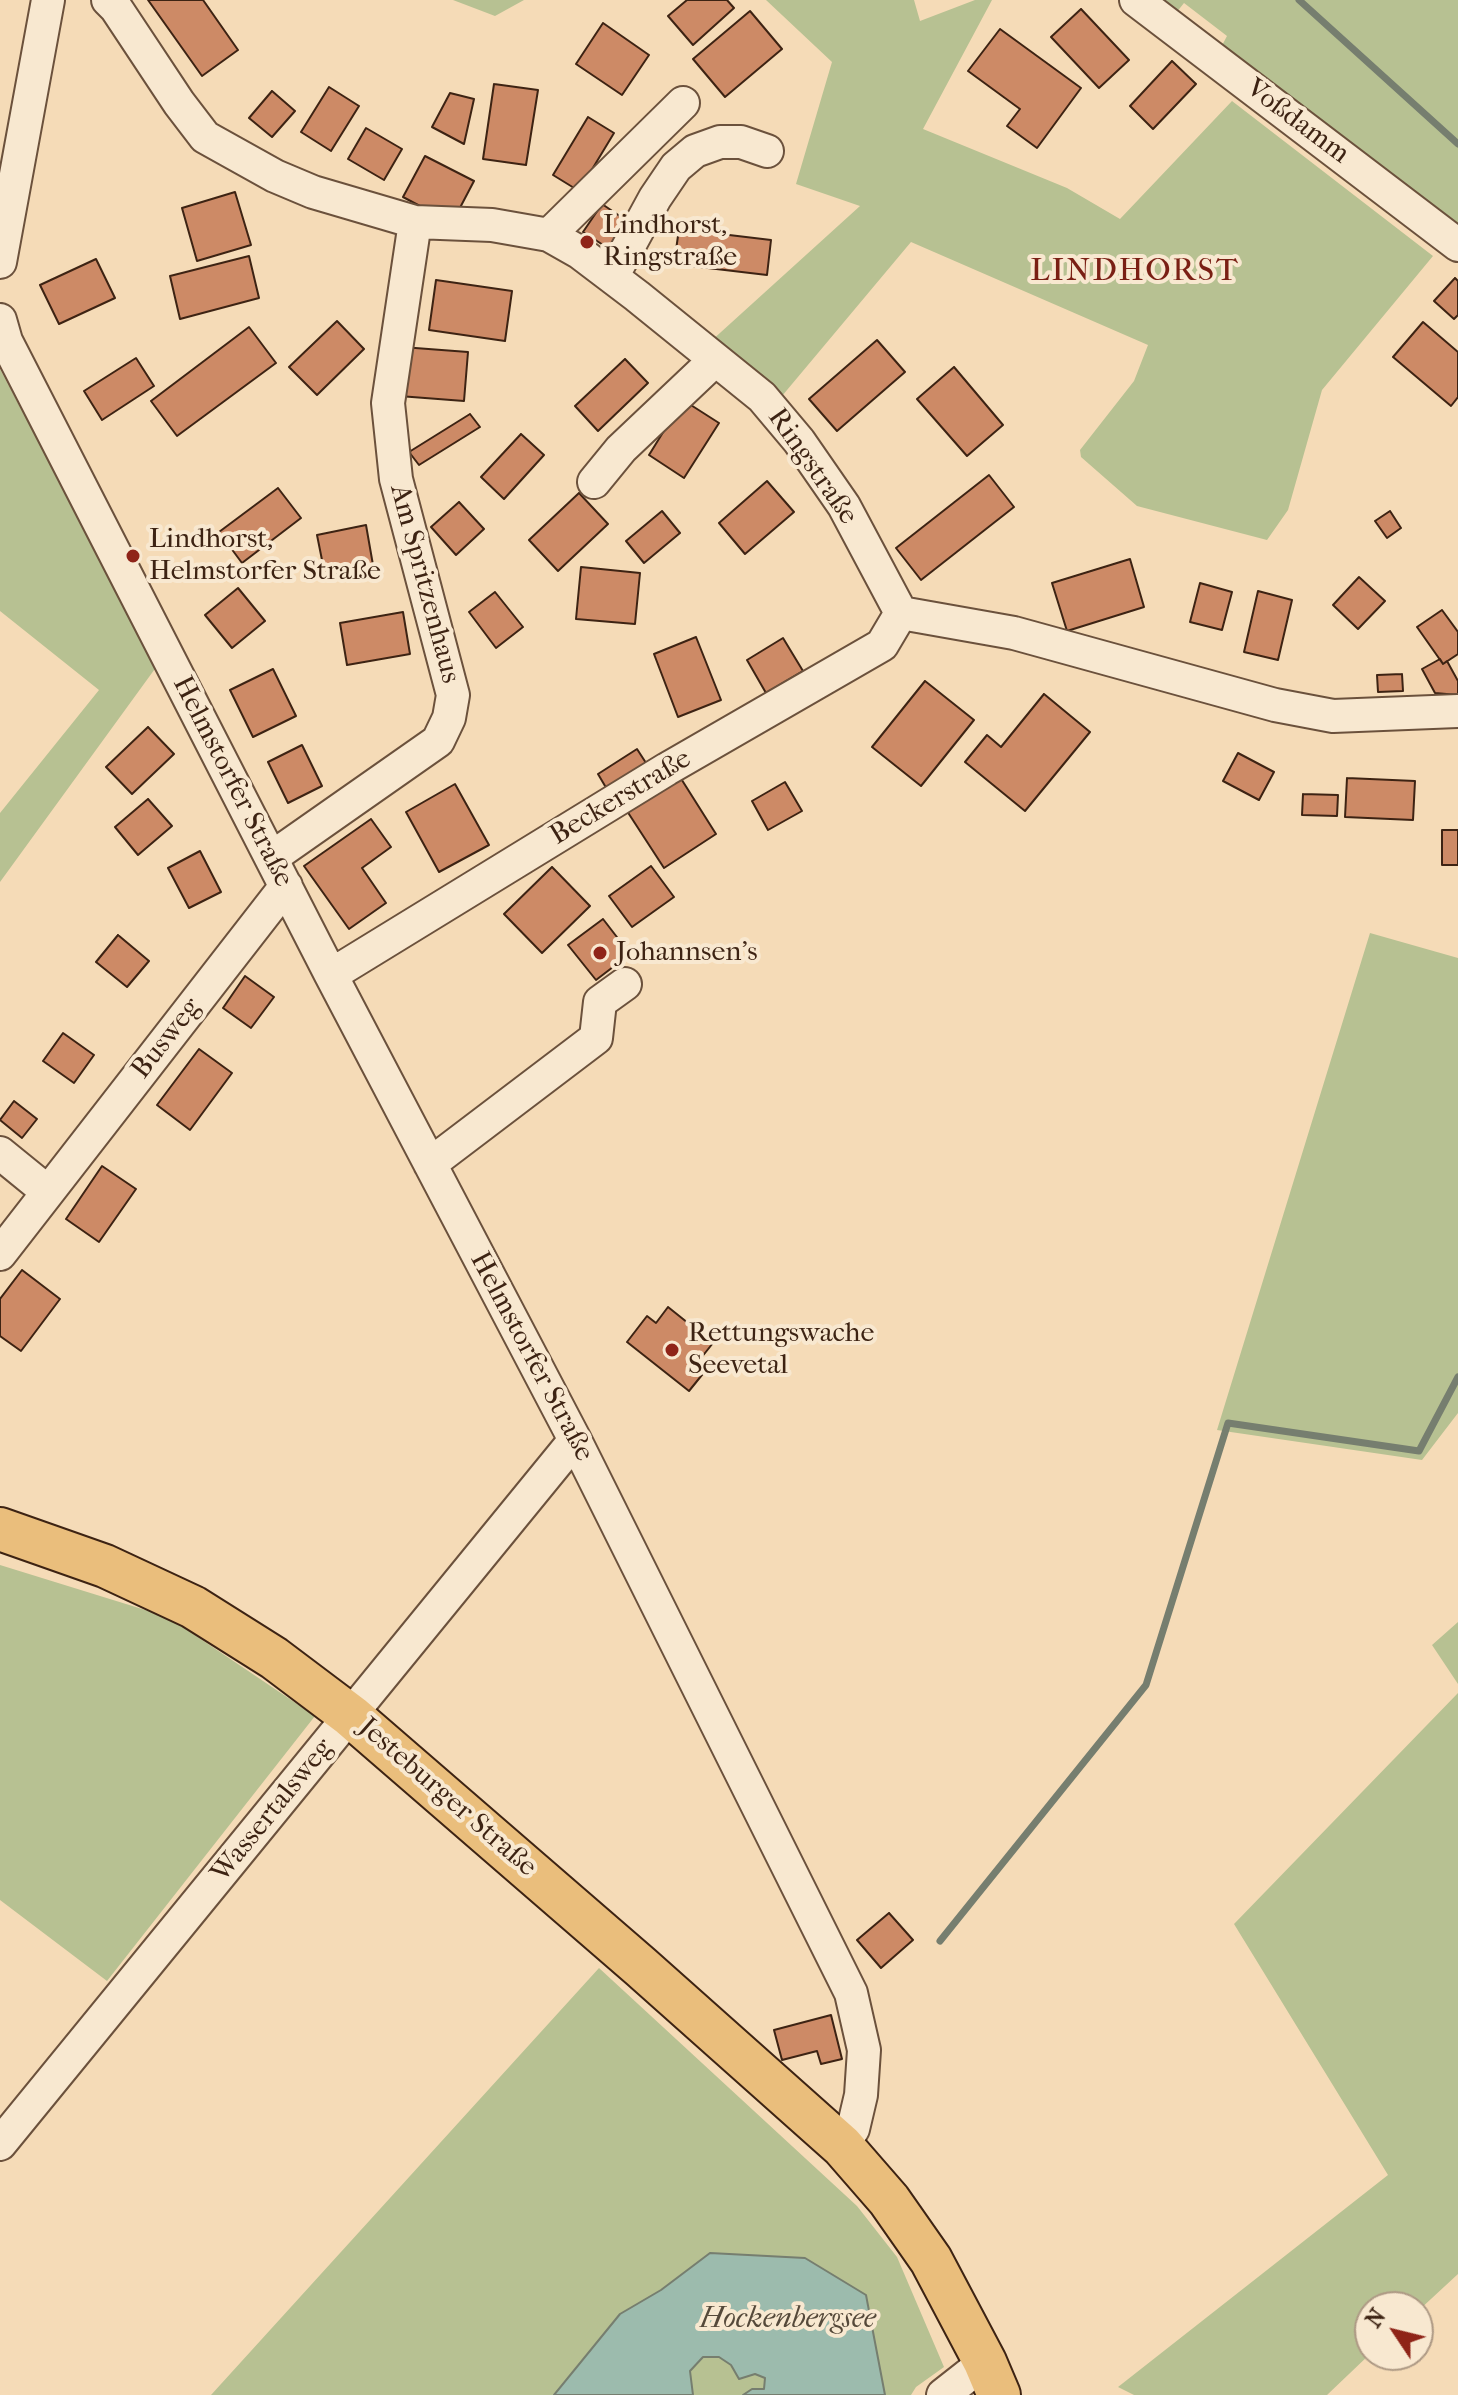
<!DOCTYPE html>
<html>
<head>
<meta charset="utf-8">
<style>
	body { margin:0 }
	#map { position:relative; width:1458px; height:2395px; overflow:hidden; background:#f5dbb7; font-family:"IM FELL French Canon",serif }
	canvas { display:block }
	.north { position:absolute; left:1354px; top:2291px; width:80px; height:80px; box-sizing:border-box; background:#f8e8d0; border:2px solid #ad9984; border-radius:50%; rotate:305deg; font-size:22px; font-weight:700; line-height:32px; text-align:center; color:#3d2313 }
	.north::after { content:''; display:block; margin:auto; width:28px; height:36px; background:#8f2418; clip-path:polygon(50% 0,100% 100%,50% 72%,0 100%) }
</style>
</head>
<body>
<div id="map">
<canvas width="1458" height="2395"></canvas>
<div class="north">N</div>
</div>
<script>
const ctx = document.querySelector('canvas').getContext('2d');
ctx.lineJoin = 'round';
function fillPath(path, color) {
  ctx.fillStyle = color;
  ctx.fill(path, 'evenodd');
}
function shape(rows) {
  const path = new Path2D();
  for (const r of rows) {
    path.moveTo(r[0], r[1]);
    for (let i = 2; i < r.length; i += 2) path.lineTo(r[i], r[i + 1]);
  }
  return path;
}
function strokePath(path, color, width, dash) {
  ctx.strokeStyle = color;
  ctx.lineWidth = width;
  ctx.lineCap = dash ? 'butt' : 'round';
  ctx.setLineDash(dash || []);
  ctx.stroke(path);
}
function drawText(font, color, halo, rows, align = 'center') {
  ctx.font = font + ' "IM FELL French Canon",serif';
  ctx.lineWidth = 8;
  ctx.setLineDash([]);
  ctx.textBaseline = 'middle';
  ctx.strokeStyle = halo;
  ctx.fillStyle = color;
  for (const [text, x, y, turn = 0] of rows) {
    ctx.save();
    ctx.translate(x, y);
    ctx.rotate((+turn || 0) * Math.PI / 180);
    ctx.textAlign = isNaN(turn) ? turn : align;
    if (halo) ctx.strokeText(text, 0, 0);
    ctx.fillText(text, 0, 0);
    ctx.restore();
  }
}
const green = shape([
	[453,0,524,0,495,16],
	[766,0,914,0,920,21,975,0,992,0,923,129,1067,188,1120,219,1232,101,1433,256,1322,390,1288,510,1267,540,1137,506,1081,457,1080,450,1134,381,1148,345,911,242,782,396,710,342,860,206,796,184,832,62],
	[1148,0,1458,0,1458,236,1218,53,1227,36,1184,3,1172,18],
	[0,369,157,666,0,882,0,813,99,690,0,611],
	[1370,933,1458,958,1458,1413,1422,1460,1217,1430],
	[0,1565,168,1617,315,1716,107,1981,0,1900],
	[1458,1622,1458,1684,1432,1645],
	[1458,1693,1458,2274,1418,2311,1418,2307,1370,2307,1370,2354,1327,2395,1134,2395,1118,2387,1388,2175,1234,1924],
	[599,1968,857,2206,897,2257,944,2367,916,2387,911,2395,885,2395,865,2295,661,2290,620,2314,554,2395,211,2395],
	[703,2357,719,2357,731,2365,765,2378,764,2389,752,2389,743,2395,693,2395,690,2371]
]);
const water = shape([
	[710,2253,805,2258,866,2295,885,2395,743,2395,752,2389,764,2389,765,2378,755,2374,739,2379,731,2365,719,2357,703,2357,690,2371,693,2395,554,2395,620,2314,661,2290,710,2253]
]);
const stream = shape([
	[1299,0,1458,144],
	[940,1941,1146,1685,1228,1423,1419,1451,1458,1377]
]);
const building = shape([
	[148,0,203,0,238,50,202,76,148,0],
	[687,0,727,0,734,8,693,45,668,16,687,0],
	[1081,9,1129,60,1099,88,1051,37,1081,9],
	[750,11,782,49,725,97,693,59,750,11],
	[603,23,649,55,622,95,576,64,603,23],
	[1000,29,1081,88,1037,148,1007,126,1020,109,968,71,1000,29],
	[1172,61,1196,84,1153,129,1130,106,1172,61],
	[494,84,538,90,526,165,483,159,494,84],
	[329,87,359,106,331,151,301,132,329,87],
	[272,91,295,111,272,137,249,118,272,91],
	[450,93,474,99,464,144,432,127,450,93],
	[588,117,614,133,579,191,553,175,588,117],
	[366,128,402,149,384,180,348,159,366,128],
	[425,156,474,181,452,223,403,197,425,156],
	[235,192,251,245,197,261,182,208,235,192],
	[602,204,633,225,614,252,583,232,602,204],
	[679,229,771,240,767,275,674,264,679,229],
	[249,256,259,298,180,319,170,276,249,256],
	[96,259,115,298,59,324,40,285,96,259],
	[1455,278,1458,281,1458,315,1454,319,1434,301,1455,278],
	[436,280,512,291,505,341,429,330,436,280],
	[337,321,364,349,317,395,289,367,337,321],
	[1423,322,1458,352,1458,397,1451,406,1393,357,1423,322],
	[249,327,276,363,177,436,151,401,249,327],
	[877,340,905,372,837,431,809,399,877,340],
	[402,347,468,352,464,401,399,396,402,347],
	[136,358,154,386,102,420,84,391,136,358],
	[625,359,648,383,598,431,575,406,625,359],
	[954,367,1003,425,967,456,917,399,954,367],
	[683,400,719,423,684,478,649,455,683,400],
	[470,414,480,427,419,465,409,452,470,414],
	[521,434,544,455,504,499,481,477,521,434],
	[989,475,1014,507,921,580,896,548,989,475],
	[767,481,794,512,745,554,719,523,767,481],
	[278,488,301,518,242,563,219,532,278,488],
	[579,493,608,524,558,571,529,540,579,493],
	[459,502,484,529,456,555,431,527,459,502],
	[662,511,680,533,644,563,626,541,662,511],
	[1390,511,1401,528,1387,538,1375,521,1390,511],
	[366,525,373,565,325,575,317,535,366,525],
	[1130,559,1144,607,1067,631,1052,583,1130,559],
	[581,567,640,573,635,624,576,619,581,567],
	[1359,577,1385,601,1358,629,1333,605,1359,577],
	[1200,583,1232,592,1222,630,1190,622,1200,583],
	[238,588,265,621,232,648,205,615,238,588],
	[1258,591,1292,600,1278,660,1244,652,1258,591],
	[495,592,523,627,496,648,469,612,495,592],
	[1442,610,1458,632,1458,654,1443,664,1417,627,1442,610],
	[403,612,410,654,347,665,340,623,403,612],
	[696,637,721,700,678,717,654,654,696,637],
	[783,638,803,671,766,693,747,660,783,638],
	[1440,659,1443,664,1447,661,1458,681,1458,695,1435,693,1422,669,1440,659],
	[273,669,296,716,253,737,230,690,273,669],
	[1402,674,1403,691,1378,692,1377,675,1402,674],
	[925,681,974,720,921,786,872,747,925,681],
	[1044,694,1090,732,1025,811,965,762,987,735,1001,747,1044,694],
	[148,727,174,754,132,794,106,767,148,727],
	[302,745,322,786,288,803,268,762,302,745],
	[637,749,648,766,608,791,598,774,637,749],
	[1238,753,1274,772,1259,800,1223,781,1238,753],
	[680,777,716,834,664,868,627,811,680,777],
	[1347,778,1415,781,1413,820,1345,817,1347,778],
	[785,782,802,811,768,830,752,801,785,782],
	[455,784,489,845,439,872,406,812,455,784],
	[1303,794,1338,795,1337,816,1302,815,1303,794],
	[148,799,172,826,138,855,115,827,148,799],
	[371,819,391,847,362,868,386,903,349,929,304,866,371,819],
	[1442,830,1458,830,1458,865,1442,865,1442,830],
	[200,851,221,892,189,908,168,868,200,851],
	[651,866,674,897,632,927,609,896,651,866],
	[552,867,590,906,542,953,504,914,552,867],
	[603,919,630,954,596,980,568,945,603,919],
	[118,935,149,961,127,987,96,962,118,935],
	[245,976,274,997,251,1028,223,1008,245,976],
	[63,1033,94,1055,74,1083,43,1061,63,1033],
	[199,1049,232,1073,190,1130,157,1105,199,1049],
	[14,1101,37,1119,22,1138,0,1120,14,1101],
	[102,1166,136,1189,99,1242,66,1219,102,1166],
	[22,1270,60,1299,21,1351,0,1336,0,1299,22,1270],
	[668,1307,713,1343,701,1358,710,1365,689,1391,627,1342,647,1316,656,1323,668,1307],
	[889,1913,913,1940,881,1968,857,1940,889,1913],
	[831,2015,842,2059,821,2064,817,2051,782,2060,774,2030,831,2015]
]);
const minor = shape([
	[108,0,116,8,179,103,205,137,275,176,313,192,415,222,492,225,549,235,579,252,637,296,762,397,799,441,844,506,901,613],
	[1136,0,1458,245],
	[549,235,683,103],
	[0,262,48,0],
	[612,277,655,198,676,167,695,151,720,142,741,142,767,151],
	[0,320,6,341,331,975,575,1440,851,1993,864,2050,861,2095,853,2129,842,2146],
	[594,482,621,449,715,360],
	[901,613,1014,633,1275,705,1333,716,1458,711],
	[271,858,438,741,449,718,453,695,396,479,388,403,415,222],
	[331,975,667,769,882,645,901,613],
	[0,1153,48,1192],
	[430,1164,596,1038,600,1002,625,984],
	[0,1254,286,886],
	[0,2144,575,1440],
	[943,2395,985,2362]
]);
const major = shape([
	[0,1529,105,1566,193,1607,274,1658,351,1716,641,1967,842,2146,889,2200,931,2260,985,2362,999,2395]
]);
const markers = [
	[587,242,8,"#8f2418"],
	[133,556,8,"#8f2418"],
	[600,953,8,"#8f2418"],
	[672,1350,8,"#8f2418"]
];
const streetNames = [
	["Voßdamm",1297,122,37],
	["Ringstraße",812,467,55],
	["Am Spritzenhaus",424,584,75],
	["Helmstorfer Straße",232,782,63],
	["Beckerstraße",621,798,-31],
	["Busweg",167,1039,-52],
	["Helmstorfer Straße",531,1357,62],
	["Jesteburger Straße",447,1798,41],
	["Wassertalsweg",273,1811,-51]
];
const poiNames = [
	["Lindhorst,",603,226],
	["Ringstraße",603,258],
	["Lindhorst,",149,540],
	["Helmstorfer Straße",149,572],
	["Johannsen's",616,953],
	["Rettungswache",688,1334],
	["Seevetal",688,1366]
];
const waterNames = [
	["Hockenbergsee",788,2320]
];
const quarterNames = [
	["LINDHORST",1135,272]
];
fillPath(green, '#b7c192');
fillPath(water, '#9cbbad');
strokePath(water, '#767e6f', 2);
strokePath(stream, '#767e6f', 7);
fillPath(building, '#cd8a66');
strokePath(building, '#3d2313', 2);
strokePath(minor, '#6b513c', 36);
strokePath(major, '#3d2313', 46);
strokePath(minor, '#f8e8d0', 32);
strokePath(major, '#eabe7c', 42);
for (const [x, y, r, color] of markers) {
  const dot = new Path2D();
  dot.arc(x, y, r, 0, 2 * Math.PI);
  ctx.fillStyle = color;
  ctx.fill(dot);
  strokePath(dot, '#f8e8d0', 3);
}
drawText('28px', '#3d2313', '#f8e8d0', streetNames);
drawText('28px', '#3d2313', '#f8e8d0', poiNames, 'left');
drawText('italic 30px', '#55493a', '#f8e8d0', waterNames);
ctx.letterSpacing = '2px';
drawText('32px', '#7a1f14', '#f8e8d0', quarterNames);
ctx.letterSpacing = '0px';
</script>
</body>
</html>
